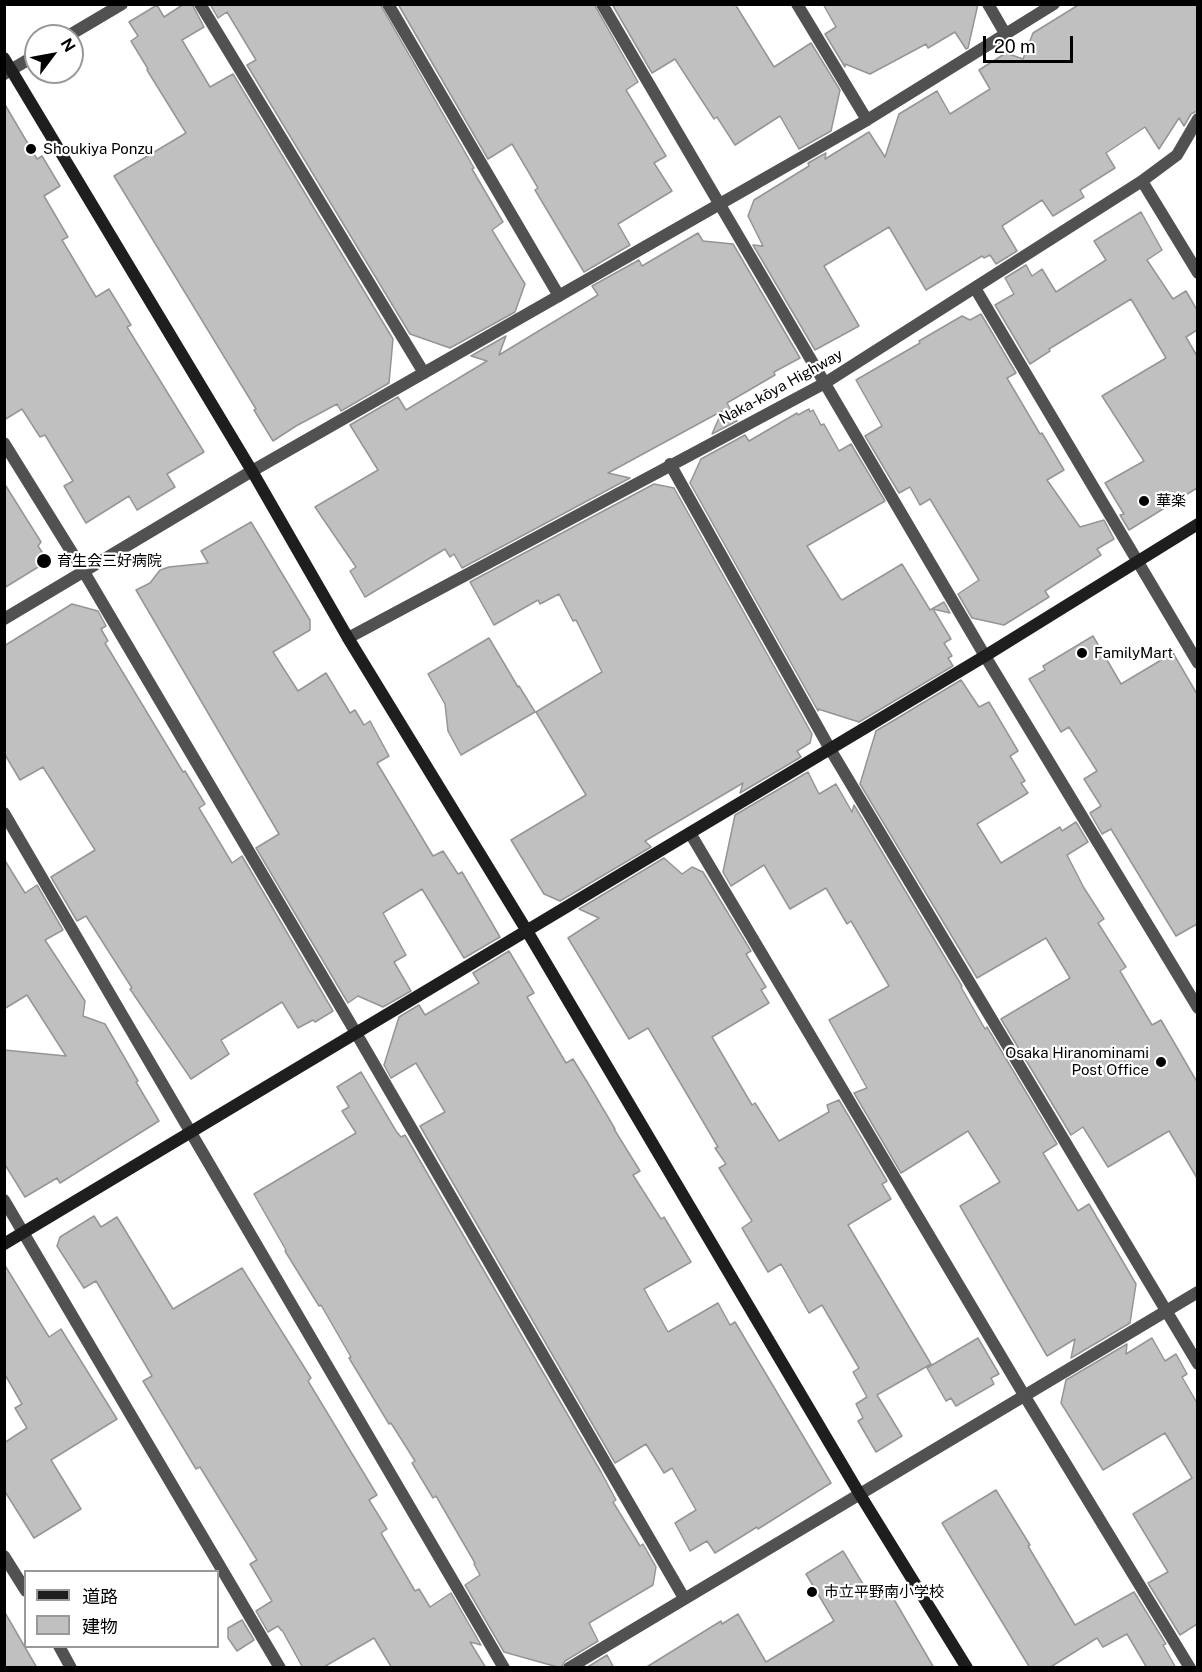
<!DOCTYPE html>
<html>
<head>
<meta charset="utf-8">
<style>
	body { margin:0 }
	#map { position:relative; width:1202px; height:1672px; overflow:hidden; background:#fff; font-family:"Public Sans","Noto Sans JP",sans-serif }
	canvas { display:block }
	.frame { position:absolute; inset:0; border:6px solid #000; pointer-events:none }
	.legend { position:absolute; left:24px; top:1570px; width:195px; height:78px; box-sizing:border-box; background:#fff; border:2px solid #999; margin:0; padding:8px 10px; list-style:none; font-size:18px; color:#000 }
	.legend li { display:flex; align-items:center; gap:12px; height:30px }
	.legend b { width:30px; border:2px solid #999 }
	.north { position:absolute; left:24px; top:24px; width:60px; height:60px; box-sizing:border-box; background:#fff; border:2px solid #999; border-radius:50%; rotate:58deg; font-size:16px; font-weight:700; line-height:24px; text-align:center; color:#000 }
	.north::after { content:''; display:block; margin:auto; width:21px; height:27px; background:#000; clip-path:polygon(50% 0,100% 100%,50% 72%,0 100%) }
	.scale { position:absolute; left:983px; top:36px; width:90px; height:27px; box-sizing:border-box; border:3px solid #000; border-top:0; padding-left:8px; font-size:18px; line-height:21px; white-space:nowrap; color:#000; -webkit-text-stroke:4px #fff; paint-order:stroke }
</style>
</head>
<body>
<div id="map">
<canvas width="1202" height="1672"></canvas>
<div class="frame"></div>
<ul class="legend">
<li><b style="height:8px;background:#1e1e1e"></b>道路</li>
<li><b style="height:16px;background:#c0c0c0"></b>建物</li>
</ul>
<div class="north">N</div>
<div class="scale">20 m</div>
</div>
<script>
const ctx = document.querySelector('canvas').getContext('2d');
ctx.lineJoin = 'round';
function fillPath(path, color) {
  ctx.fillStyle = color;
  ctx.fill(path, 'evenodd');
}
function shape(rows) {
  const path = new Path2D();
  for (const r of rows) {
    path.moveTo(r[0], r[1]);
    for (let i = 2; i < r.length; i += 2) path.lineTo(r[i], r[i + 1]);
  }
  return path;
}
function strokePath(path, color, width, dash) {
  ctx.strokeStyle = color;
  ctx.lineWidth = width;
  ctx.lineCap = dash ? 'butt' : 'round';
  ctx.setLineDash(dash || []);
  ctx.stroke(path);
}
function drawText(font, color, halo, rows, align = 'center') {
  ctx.font = font + ' "Public Sans","Noto Sans JP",sans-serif';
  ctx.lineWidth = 4.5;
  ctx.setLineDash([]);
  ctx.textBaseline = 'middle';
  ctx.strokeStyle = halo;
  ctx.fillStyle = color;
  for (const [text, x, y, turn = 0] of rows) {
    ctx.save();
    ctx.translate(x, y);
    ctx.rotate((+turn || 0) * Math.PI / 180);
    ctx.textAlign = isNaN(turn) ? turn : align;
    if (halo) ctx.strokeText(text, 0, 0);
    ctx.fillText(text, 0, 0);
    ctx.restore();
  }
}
const building = shape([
	[184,4,192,4,204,27,182,40,210,87,233,74,393,339,389,383,341,411,337,404,296,426,273,441,254,410,256,409,114,176,186,133,147,70,148,69,131,41,138,36,129,22,157,5,164,17,184,4],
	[210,4,380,4,474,168,472,169,503,222,492,230,525,284,515,312,450,348,410,334,247,65,256,60,227,12,218,18,210,4],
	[398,4,594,4,638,82,626,90,666,156,654,163,672,191,618,224,630,245,584,272,535,190,538,188,512,144,488,159,398,4],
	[612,4,735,4,774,67,811,43,840,90,831,131,799,149,780,116,735,145,717,117,714,119,675,59,652,73,612,4],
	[823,4,978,4,968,48,966,49,955,32,928,48,926,44,870,74,845,64,845,67,825,34,836,27,823,4],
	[1080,4,1197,4,1197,111,1191,114,1184,126,1179,118,1159,149,1145,127,1106,153,1115,168,1080,190,1084,197,1053,216,1042,200,1002,226,1017,251,996,264,990,255,984,258,982,256,926,290,889,227,824,266,859,326,815,350,753,245,763,246,748,216,754,200,809,166,808,163,826,153,825,159,869,132,885,157,899,114,937,91,950,114,990,89,979,70,1006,53,1023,59,1033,33,1080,4],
	[4,103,37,159,42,156,60,186,44,196,68,237,62,240,96,297,109,289,131,325,127,327,204,452,167,474,175,487,137,510,129,496,86,523,64,486,73,481,45,435,40,437,22,409,4,420,4,103],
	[1141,212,1162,250,1147,260,1173,299,1186,291,1197,310,1197,330,1186,337,1197,356,1197,488,1129,530,1120,515,1124,514,1105,483,1144,461,1102,396,1166,358,1131,299,1049,349,1050,351,1030,364,995,305,1014,294,1005,278,1026,265,1032,276,1042,269,1056,292,1106,260,1094,241,1141,212],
	[698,233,703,241,733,244,800,358,774,372,775,375,727,403,737,421,712,434,722,411,608,473,630,478,462,568,454,554,450,557,445,549,365,597,350,571,356,567,315,507,378,470,350,425,398,397,406,410,487,361,471,356,506,336,499,355,598,295,592,286,639,260,642,266,698,233],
	[981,314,1016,373,1007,378,1040,434,1042,433,1064,470,1047,480,1080,527,1104,520,1114,539,1097,549,1101,555,1045,591,1049,597,1004,625,972,618,958,594,979,580,930,499,920,505,910,487,899,493,865,436,882,426,856,380,920,343,919,341,962,316,970,320,981,314],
	[809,409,810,412,813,410,821,425,824,424,839,451,851,444,885,501,807,546,840,598,842,600,902,564,930,610,944,602,950,613,933,609,951,639,944,643,952,656,948,658,953,666,859,722,818,709,818,711,690,483,701,459,745,435,749,441,797,413,798,415,809,409],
	[4,483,41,542,38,546,48,561,4,588,4,483],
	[654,484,674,488,812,734,810,743,797,751,801,757,740,793,743,783,645,841,651,847,560,901,544,894,511,840,586,795,536,712,602,672,576,620,573,621,559,594,540,604,538,600,494,625,470,582,654,484],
	[251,522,310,620,310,630,273,652,298,691,326,673,350,713,355,710,364,725,370,721,389,756,377,763,433,856,443,851,458,874,462,872,500,937,464,958,422,889,383,913,406,955,394,962,411,991,383,1007,358,996,348,1003,256,848,279,834,136,590,150,583,160,570,169,567,208,563,201,551,251,522],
	[72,604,98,611,106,626,101,629,108,641,105,643,183,772,185,771,205,804,199,808,232,863,242,856,333,1011,315,1022,313,1020,298,1028,282,1002,221,1040,229,1054,191,1079,130,989,132,988,86,916,77,921,51,877,95,850,43,767,20,780,4,753,4,646,72,604],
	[1093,636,1121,684,1173,653,1197,694,1197,924,1176,936,1111,829,1102,834,1090,813,1101,806,1084,779,1097,771,1069,727,1061,732,1029,679,1045,670,1043,666,1093,636],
	[489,638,518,687,519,686,535,712,461,755,448,731,445,704,428,674,489,638],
	[961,680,979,707,989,702,1018,751,1010,756,1025,781,1021,783,1028,793,977,824,1001,863,1060,827,1062,831,1076,822,1088,842,1067,855,1084,888,1104,919,1098,923,1126,967,1120,971,1152,1025,1161,1020,1197,1082,1197,1178,1169,1131,1108,1167,1083,1127,1071,1135,1001,1019,1070,978,1046,938,977,978,860,784,876,731,961,680],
	[808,772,819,794,836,784,852,812,854,805,962,986,961,987,985,1029,987,1027,1057,1144,1043,1153,1078,1211,1089,1204,1136,1284,1130,1323,1071,1358,1075,1339,1047,1356,960,1206,1000,1182,968,1131,901,1173,854,1093,867,1088,829,1020,889,986,851,921,847,924,826,888,790,909,764,865,731,886,723,872,735,815,808,772],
	[664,858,682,874,692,867,703,872,751,951,746,954,766,987,761,990,769,1003,712,1037,752,1105,755,1103,779,1141,829,1112,827,1105,839,1100,887,1181,882,1184,891,1199,848,1225,931,1364,877,1395,902,1436,876,1452,858,1421,863,1418,856,1404,867,1397,853,1372,859,1368,822,1305,809,1313,781,1264,768,1272,742,1228,752,1221,719,1168,726,1164,715,1148,718,1147,648,1028,629,1039,568,938,599,918,579,909,664,858],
	[4,859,25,893,37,885,63,930,45,940,85,1001,83,1016,105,1024,138,1081,136,1082,159,1121,60,1183,57,1178,25,1197,4,1163,4,1050,66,1056,27,995,4,1009,4,859],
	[509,951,534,993,527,997,566,1063,573,1059,589,1085,615,1129,614,1129,640,1171,633,1175,661,1219,664,1217,691,1262,644,1289,668,1332,718,1303,730,1325,735,1322,831,1483,758,1529,757,1527,715,1553,707,1541,690,1551,675,1523,696,1510,672,1468,664,1473,646,1444,615,1463,420,1126,445,1112,416,1063,391,1078,384,1065,399,1017,419,1005,425,1015,479,983,473,973,509,951],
	[361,1072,396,1131,401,1137,405,1135,601,1472,616,1500,613,1502,640,1546,643,1544,656,1567,653,1585,589,1623,598,1641,565,1661,561,1668,504,1652,465,1585,480,1575,474,1564,475,1563,436,1496,433,1498,412,1463,415,1461,391,1423,389,1424,349,1358,351,1357,321,1305,319,1306,285,1251,286,1250,254,1194,356,1133,342,1111,349,1107,337,1087,361,1072],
	[94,1216,101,1227,117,1217,173,1309,242,1268,311,1378,308,1381,377,1495,369,1500,387,1529,381,1533,415,1591,419,1589,430,1607,451,1593,481,1645,470,1642,486,1668,392,1668,374,1638,322,1668,303,1668,282,1630,281,1630,278,1626,268,1632,256,1611,272,1601,250,1564,257,1560,200,1467,196,1469,143,1381,152,1376,96,1281,84,1288,57,1246,60,1237,94,1216],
	[4,1264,49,1337,61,1329,117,1419,51,1460,81,1509,34,1538,4,1490,4,1443,27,1428,15,1408,22,1404,4,1373,4,1264],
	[978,1338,999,1374,991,1378,994,1384,956,1406,951,1398,946,1401,927,1368,978,1338],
	[1152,1338,1165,1361,1176,1354,1187,1374,1182,1377,1197,1403,1197,1624,1180,1635,1148,1583,1168,1572,1133,1514,1192,1478,1165,1433,1103,1470,1061,1403,1066,1380,1127,1344,1126,1354,1152,1338],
	[996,1490,1030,1545,1028,1546,1075,1625,1134,1592,1166,1644,1163,1645,1176,1668,1147,1668,1127,1634,1103,1647,1097,1638,1049,1668,1030,1668,942,1523,996,1490],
	[843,1551,872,1599,888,1589,934,1668,645,1668,721,1621,722,1624,738,1614,766,1662,834,1621,806,1574,843,1551],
	[4,1611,37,1668,4,1668,4,1611],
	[242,1620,254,1640,237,1651,228,1638,228,1628,242,1620],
	[607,1655,614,1668,586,1668,607,1655]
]);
const street = shape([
	[200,4,424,373],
	[388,4,559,296],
	[602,4,985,656,1198,1008],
	[797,4,867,120],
	[988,4,1006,35],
	[68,36,122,4],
	[4,74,36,55],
	[1142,181,1198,273],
	[975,288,1198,663],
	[4,443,84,572,356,1033,684,1598],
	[670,464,830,749,1198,1364],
	[4,619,252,471,867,120,1054,4],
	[348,638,825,383,1142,181,1177,155,1198,119],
	[4,813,504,1668],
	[690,833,1024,1395,1190,1668],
	[4,1200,280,1668],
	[4,1556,26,1591],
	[59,1646,71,1668],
	[569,1668,1198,1292]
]);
const secondary = shape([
	[4,58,252,471,348,638,527,931,859,1493,967,1668],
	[4,1244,985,656,1198,524]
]);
const markers = [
	[31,149,6,"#000"],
	[1144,501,6,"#000"],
	[44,561,8,"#000"],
	[1082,653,6,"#000"],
	[1161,1062,6,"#000"],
	[812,1592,6,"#000"]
];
const poiNames = [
	["Shoukiya Ponzu",43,149],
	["華楽",1156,501],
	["育生会三好病院",57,561],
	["FamilyMart",1094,653],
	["Osaka Hiranominami",1149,1053,"right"],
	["Post Office",1149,1070,"right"],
	["市立平野南小学校",824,1592]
];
const streetNames = [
	["Naka-kōya Highway",781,387,-29]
];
fillPath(building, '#c0c0c0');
strokePath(building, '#959595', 1.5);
strokePath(street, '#515151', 12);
strokePath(secondary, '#1e1e1e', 12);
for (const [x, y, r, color] of markers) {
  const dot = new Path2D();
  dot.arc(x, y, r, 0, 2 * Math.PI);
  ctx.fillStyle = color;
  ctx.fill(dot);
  strokePath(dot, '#fff', 2);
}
drawText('15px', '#000', '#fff', poiNames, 'left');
drawText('15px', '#000', '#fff', streetNames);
</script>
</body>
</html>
